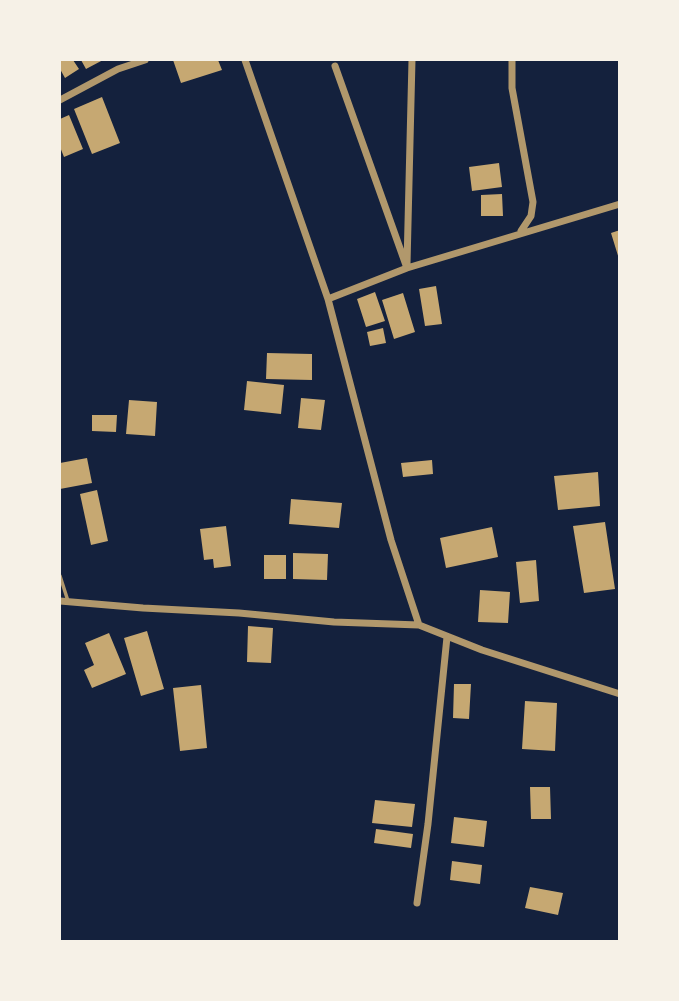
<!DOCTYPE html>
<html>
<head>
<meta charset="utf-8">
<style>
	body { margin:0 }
	#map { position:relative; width:679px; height:1001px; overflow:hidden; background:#14213d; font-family:"Work Sans",sans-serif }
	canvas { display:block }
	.frame { position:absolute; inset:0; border:61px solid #f6f1e7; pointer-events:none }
</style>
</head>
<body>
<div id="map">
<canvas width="679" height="1001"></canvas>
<div class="frame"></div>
</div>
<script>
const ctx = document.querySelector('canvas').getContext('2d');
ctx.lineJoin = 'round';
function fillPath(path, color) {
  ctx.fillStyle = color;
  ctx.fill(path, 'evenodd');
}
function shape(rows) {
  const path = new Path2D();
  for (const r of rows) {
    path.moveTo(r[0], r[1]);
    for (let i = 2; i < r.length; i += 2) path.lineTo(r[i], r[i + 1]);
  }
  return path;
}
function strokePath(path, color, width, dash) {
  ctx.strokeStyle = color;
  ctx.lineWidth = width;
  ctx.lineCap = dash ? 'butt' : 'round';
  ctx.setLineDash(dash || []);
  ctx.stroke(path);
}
const building = shape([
	[60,60,73,60,79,69,65,78,60,69],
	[81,60,103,60,86,69],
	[173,60,218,60,222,70,181,83],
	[102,97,120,143,92,154,74,109],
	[69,115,83,149,64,157,60,147,60,119],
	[499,163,502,187,472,191,469,167],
	[502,194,503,216,481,216,481,195],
	[620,230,620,259,619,259,611,233],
	[436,286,442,324,425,326,419,289],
	[375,292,385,321,366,327,357,299],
	[403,293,415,332,394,339,382,300],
	[383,328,386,343,370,346,367,332],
	[267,353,312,354,312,380,266,379],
	[247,381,284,385,281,414,244,410],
	[301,398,325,400,321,430,298,428],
	[129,400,157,402,155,436,126,434],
	[92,415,117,415,116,432,92,431],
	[87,458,92,483,60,489,60,463],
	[432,460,433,474,403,477,401,463],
	[598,472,600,506,558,510,554,476],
	[97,490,108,541,91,545,80,494],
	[291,499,342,503,339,528,289,524],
	[605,522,615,589,584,593,573,526],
	[226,526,231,566,214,568,213,559,204,560,200,529],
	[492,527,498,557,446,568,440,538],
	[293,553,328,554,327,580,293,579],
	[264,555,286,555,286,579,264,579],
	[536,560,539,601,520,603,516,562],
	[480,590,510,592,508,623,478,622],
	[248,626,273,628,271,663,247,662],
	[147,631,164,689,141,696,124,638],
	[109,633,126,674,92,688,84,670,94,665,85,643],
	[454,684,471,684,469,719,453,718],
	[201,685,207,748,180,751,173,688],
	[525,701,557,703,555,751,522,749],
	[530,787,550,787,551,819,531,819],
	[375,800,415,804,412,827,372,823],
	[454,817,487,821,484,847,451,843],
	[376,829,413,834,411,848,374,843],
	[452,861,482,865,480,884,450,880],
	[530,887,563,893,558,915,525,908]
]);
const service = shape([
	[60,576,68,601]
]);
const minor = shape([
	[245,60,328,299,391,540,419,625],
	[512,60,512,88,533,202,531,216,521,231],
	[335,66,407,268],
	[60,100,118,69,145,60],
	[407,264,412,60],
	[328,299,407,268,620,204],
	[60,601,143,608,239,613,334,622,419,625,482,650,620,694],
	[417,903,428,824,447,637]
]);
fillPath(building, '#c6a872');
strokePath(service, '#b1986c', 3.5);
strokePath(minor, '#b1986c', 7);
</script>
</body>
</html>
